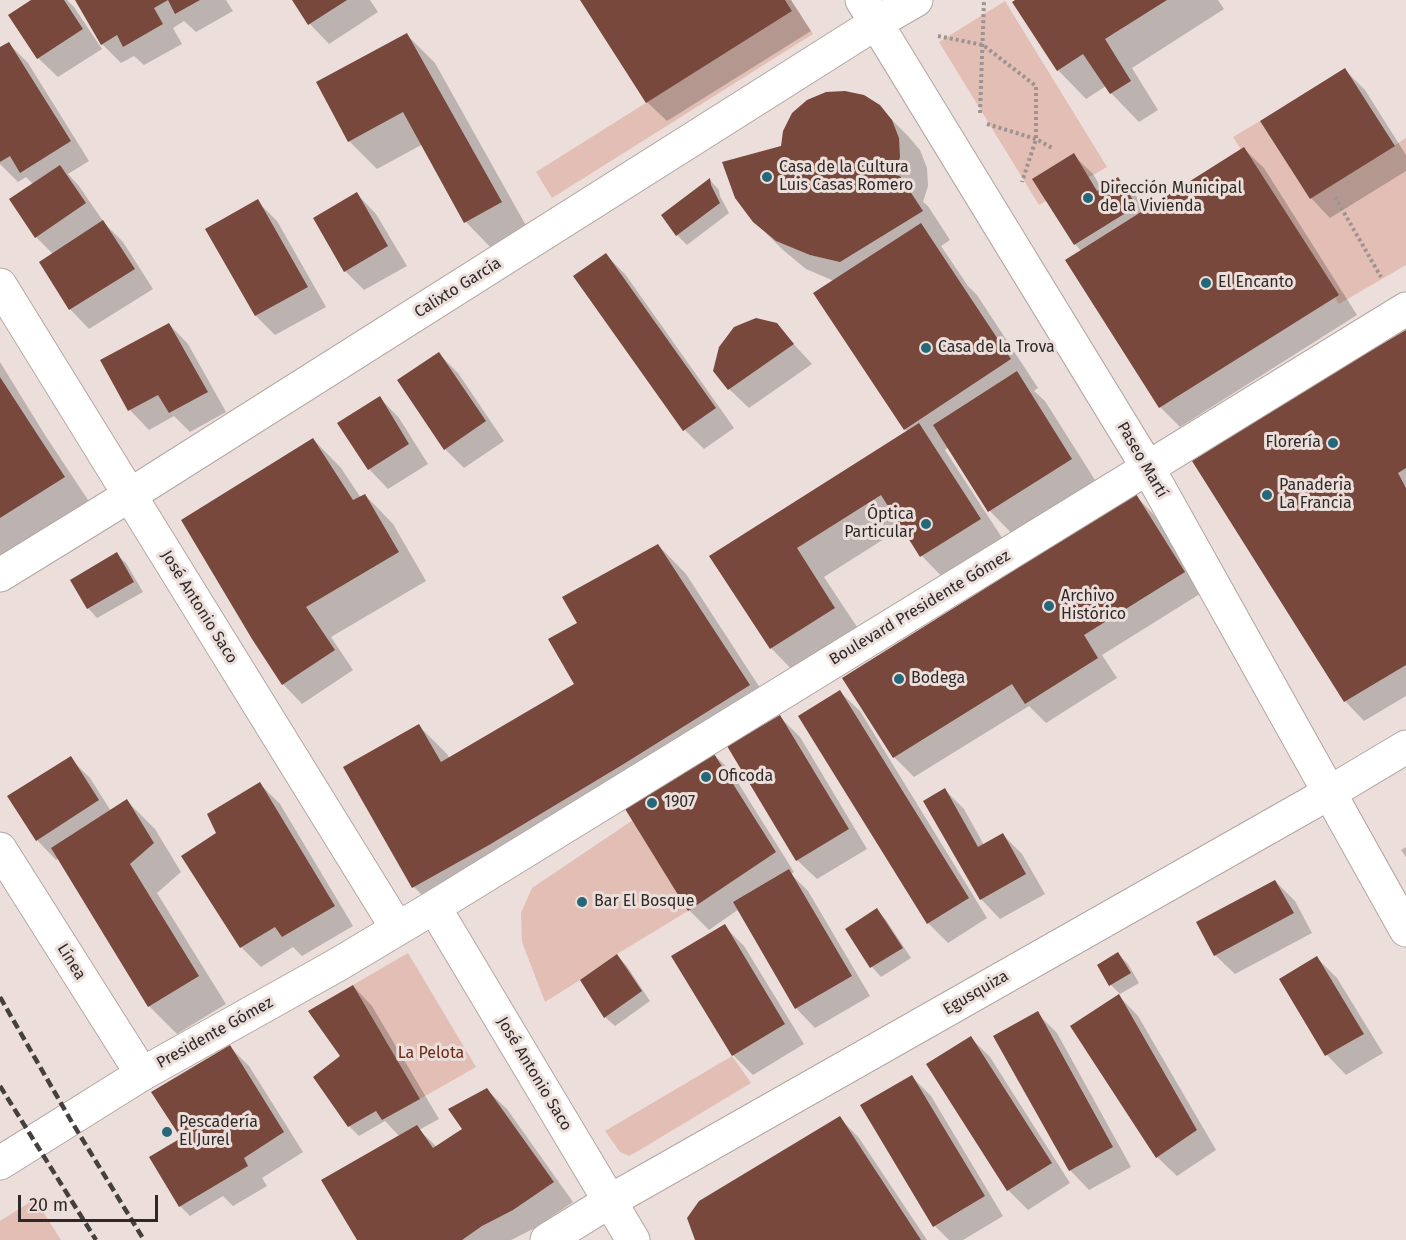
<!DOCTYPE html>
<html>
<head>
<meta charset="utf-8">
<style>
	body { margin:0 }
	#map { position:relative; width:1406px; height:1240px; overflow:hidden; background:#ecdfdb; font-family:"Fira Sans",sans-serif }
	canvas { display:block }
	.scale { position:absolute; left:18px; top:1195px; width:140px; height:27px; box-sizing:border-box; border:3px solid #2e2927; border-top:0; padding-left:8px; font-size:18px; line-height:21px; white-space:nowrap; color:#2e2927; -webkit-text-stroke:4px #ecdfdb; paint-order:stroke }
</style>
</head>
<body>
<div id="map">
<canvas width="1406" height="1240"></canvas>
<div class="scale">20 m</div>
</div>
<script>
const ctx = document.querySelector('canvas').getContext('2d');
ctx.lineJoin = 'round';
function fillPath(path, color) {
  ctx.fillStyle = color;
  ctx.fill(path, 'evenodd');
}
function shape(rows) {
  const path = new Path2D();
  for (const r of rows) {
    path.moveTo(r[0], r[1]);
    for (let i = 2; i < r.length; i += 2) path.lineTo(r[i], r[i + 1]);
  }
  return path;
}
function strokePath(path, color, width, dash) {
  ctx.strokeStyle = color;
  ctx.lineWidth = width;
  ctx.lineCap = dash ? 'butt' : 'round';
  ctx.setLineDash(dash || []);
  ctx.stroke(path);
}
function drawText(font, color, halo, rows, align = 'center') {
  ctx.font = font + ' "Fira Sans",sans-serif';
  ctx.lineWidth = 6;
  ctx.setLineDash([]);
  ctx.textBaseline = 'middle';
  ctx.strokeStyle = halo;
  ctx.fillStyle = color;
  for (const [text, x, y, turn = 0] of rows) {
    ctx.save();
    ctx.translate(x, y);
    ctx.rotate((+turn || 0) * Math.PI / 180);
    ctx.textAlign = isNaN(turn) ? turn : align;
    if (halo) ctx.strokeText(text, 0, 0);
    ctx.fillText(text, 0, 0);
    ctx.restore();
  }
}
const green = shape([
	[785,0,791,0,813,34,552,198,536,172,792,11],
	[1005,1,1107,167,1039,205,939,42],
	[1260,121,1310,199,1406,138,1406,265,1339,304,1233,137],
	[633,820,688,911,617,954,580,980,545,1002,522,942,521,913,532,888],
	[408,953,476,1067,420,1099,353,985],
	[732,1056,751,1083,638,1151,629,1156,620,1152,605,1131],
	[35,1199,61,1240,0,1240,0,1221]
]);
const shadow = shape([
	[34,0,67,0,74,7,102,49,58,77,38,58],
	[77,0,226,0,233,11,196,32,184,21,173,28,182,44,144,65,134,56,121,63,102,44],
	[294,0,370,0,378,12,329,44,310,24],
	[582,0,791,0,811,31,667,121,647,102],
	[1018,0,1218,0,1224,9,1132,68,1158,110,1139,122,1111,93,1106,86,1086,99,1058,70,1015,2],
	[406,34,435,63,529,231,494,251,466,222,423,144,377,169,349,141],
	[9,44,28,63,89,161,68,174,79,186,105,224,123,242,153,289,89,329,70,309,41,262,53,254,36,237,33,184,26,177,18,182,0,164,0,49],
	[1345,70,1365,90,1406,155,1406,171,1330,218,1311,198],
	[879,107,908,136,920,150,927,168,928,186,923,202,928,206,950,240,941,246,968,286,977,295,1038,388,1034,391,1045,401,1100,488,1018,540,990,511,949,447,945,450,1008,547,950,585,922,556,903,527,824,577,863,636,799,677,771,648,711,556,908,432,905,429,834,281,806,269,783,250,754,221,782,147],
	[1244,149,1264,168,1357,315,1180,427,1160,407,1082,252,1075,244,1034,179,1073,155,1093,174,1102,189,1118,179,1138,198,1146,211],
	[710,180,719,190,720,196,729,213,687,245,677,235,663,215],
	[357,194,376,214,407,266,364,290,345,271],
	[257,201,277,221,326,307,275,335,256,316,207,230],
	[606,255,625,274,734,428,704,449,685,430],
	[169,324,188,344,226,412,190,432,174,416,149,430,130,410,102,361],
	[776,325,812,364,749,408,729,389],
	[1406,332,1406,696,1364,721,1345,701,1266,574],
	[439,354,458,373,504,441,464,468,445,449],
	[0,362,45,435,92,506,0,564],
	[380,398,399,418,428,464,388,489,369,469],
	[313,439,341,468,361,498,365,495,393,524,426,581,331,637,353,670,302,704,283,684],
	[1136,496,1155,516,1203,592,1102,655,1117,678,1046,723,1029,706,914,777,894,757,844,678],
	[658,545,686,574,777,714,732,742,733,744,780,717,800,737,867,849,817,879,797,860,728,745,713,754,730,770,794,872,791,874,808,891,870,996,815,1028,796,1008,739,909,709,930,689,910,624,804,442,915,414,887,419,726,447,754,450,759,574,686,579,624],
	[116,554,126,563,143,592,97,618,88,608],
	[840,692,860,711,987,918,948,943,928,923,800,716],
	[70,758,90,778,111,811,127,801,155,829,181,872,157,893,226,1004,177,1034,149,1006,59,858,56,860,37,840],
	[260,784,280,804,353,926,302,956,293,947,261,967,241,947,217,834],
	[945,790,964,809,984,845,1003,835,1022,854,1045,894,1000,919,981,899],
	[1406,847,1406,857,1401,850],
	[1275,881,1295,901,1312,933,1235,974,1215,955],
	[877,910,886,920,911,958,881,977,872,967,847,930],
	[724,926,744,946,804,1044,753,1075,733,1055,673,956],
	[1118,954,1128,964,1139,983,1120,994,1111,985],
	[617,956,626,965,650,1001,615,1026,605,1017],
	[1317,958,1337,978,1383,1053,1346,1075,1327,1055,1281,980],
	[353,986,372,1006,439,1119,419,1130,437,1147,464,1130,487,1090,507,1109,573,1202,533,1229,511,1240,359,1240,400,1137,385,1121,359,1136,349,1126,315,1077,343,1056],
	[1119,996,1138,1016,1216,1150,1177,1176,1157,1157],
	[1037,1013,1057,1033,1131,1167,1089,1190,1070,1170],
	[971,1038,990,1057,1070,1183,1028,1210,1008,1190,928,1065],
	[230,1047,249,1066,303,1152,262,1178,267,1186,233,1206,223,1196,190,1216,180,1206,183,1138],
	[911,1076,931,1096,1003,1216,963,1240,949,1240,935,1226],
	[840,1118,859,1138,927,1240,697,1240]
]);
const building = shape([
	[31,0,64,0,83,29,37,59,8,15],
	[75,0,200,0,175,14,168,0,154,8,163,24,123,47,117,35,101,45],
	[292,0,347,0,308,25],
	[580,0,785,0,792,11,646,103],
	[1015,0,1167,0,1105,39,1131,81,1110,94,1083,54,1057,71,1012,2],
	[407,33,502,202,464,223,403,112,348,142,316,82],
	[9,42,71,141,20,173,10,156,0,162,0,47],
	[1345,68,1395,146,1310,199,1260,121],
	[845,91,864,95,880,105,892,120,899,138,900,157,895,175,900,176,923,211,840,262,810,255,776,241,753,222,735,198,722,162,781,146,783,131,792,113,807,100,826,92],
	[1244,147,1339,295,1159,408,1065,260],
	[1074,153,1097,191,1118,177,1137,206,1074,245,1032,179],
	[60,165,86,203,35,238,9,199],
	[710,178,711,185,720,203,676,236,661,215],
	[357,192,388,246,344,272,313,218],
	[258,199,308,287,255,316,205,229],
	[103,220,135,269,69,310,39,262],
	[921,223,1011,359,904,430,813,293],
	[606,253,716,408,683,431,573,276],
	[756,318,777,323,794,344,728,390,713,371,719,347,734,327],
	[169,323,208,392,169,413,158,395,128,411,100,360],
	[1406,330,1406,468,1398,473,1406,488,1406,665,1344,702,1192,461,1334,372],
	[439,352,486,421,444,450,397,380],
	[1017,371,1072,459,988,512,933,425],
	[0,377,65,477,0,518],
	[380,396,409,444,368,470,337,423],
	[919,423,981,519,920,557,881,495,797,548,835,608,770,649,709,556],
	[313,438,353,500,365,494,399,552,306,607,335,650,282,685,252,639,181,520],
	[1136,494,1185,572,1084,635,1098,658,1025,704,1012,684,893,758,842,678],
	[658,544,750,685,622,765,489,845,412,888,343,767,419,724,441,762,574,684,548,639,577,623,562,597],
	[117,552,134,582,87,609,70,580],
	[840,690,969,898,927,924,798,716],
	[780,715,849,829,796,861,727,746],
	[711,749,776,852,688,911,622,804],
	[71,756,99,800,36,841,7,796],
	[260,782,335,906,282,937,275,927,240,948,181,856,216,833,207,814],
	[945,788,978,847,1003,833,1026,874,980,900,923,801],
	[127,799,154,843,130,864,199,976,148,1007,51,848],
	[789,869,852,976,795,1009,733,902],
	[1275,880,1294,913,1214,956,1196,922],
	[877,908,903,948,870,968,845,929],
	[725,924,785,1024,732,1056,671,956],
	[1118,952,1131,973,1109,986,1097,965],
	[617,954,642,991,604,1018,580,980],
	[1317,956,1364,1034,1325,1056,1279,979],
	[353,985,420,1099,382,1120,376,1111,348,1127,313,1077,340,1056,308,1011],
	[1119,994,1197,1130,1156,1158,1070,1026],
	[1038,1011,1113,1147,1069,1171,993,1036],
	[971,1036,1052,1163,1007,1191,926,1064],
	[230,1045,284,1132,244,1158,248,1166,179,1207,149,1157,181,1138,151,1092],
	[912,1075,985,1196,933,1227,860,1105],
	[487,1088,554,1182,513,1210,482,1226,462,1240,357,1240,321,1180,417,1125,433,1148,462,1129,448,1109],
	[840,1116,921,1240,695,1240,687,1218,699,1201]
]);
const path = shape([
	[938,36,983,45,1036,86,1036,139,1022,182],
	[980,113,984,0],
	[987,124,1036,139,1054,149],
	[1335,197,1381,277]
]);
const minor = shape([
	[862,0,1148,468,1406,930],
	[0,285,397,928],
	[434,907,633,1240],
	[142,1074,337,965,434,907,1406,309]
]);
const major = shape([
	[0,575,130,495,876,23,916,0],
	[0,849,142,1074,0,1163],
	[547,1240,610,1201,1329,793,1406,747]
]);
const rail = shape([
	[0,997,70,1119,144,1240],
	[0,1086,96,1240]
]);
const markers = [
	[767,177,6,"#25687a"],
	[1088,198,6,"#25687a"],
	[1206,283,6,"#25687a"],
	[926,348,6,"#25687a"],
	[1333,443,6,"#25687a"],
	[1267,495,6,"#25687a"],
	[926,524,6,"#25687a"],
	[1049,606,6,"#25687a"],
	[899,679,6,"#25687a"],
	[706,777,6,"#25687a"],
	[652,803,6,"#25687a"],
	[582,902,6,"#25687a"],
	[167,1132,6,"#25687a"]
];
const poiNames = [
	["Casa de la Cultura",779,168],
	["Luis Casas Romero",779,186],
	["Dirección Municipal",1100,189],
	["de la Vivienda",1100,207],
	["El Encanto",1218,283],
	["Casa de la Trova",938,348],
	["Florería",1321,443,"right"],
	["Panaderia",1279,486],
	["La Francia",1279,504],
	["Óptica",914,515,"right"],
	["Particular",914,533,"right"],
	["Archivo",1061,597],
	["Histórico",1061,615],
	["Bodega",911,679],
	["Oficoda",718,777],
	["1907",664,803],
	["Bar El Bosque",594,902],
	["Pescadería",179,1123],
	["El Jurel",179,1141]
];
const streetNames = [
	["Calixto García",458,288,-32],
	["Paseo Martí",1142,460,60],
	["José Antonio Saco",199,607,58],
	["Boulevard Presidente Gómez",920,608,-31],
	["Línea",71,962,58],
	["Egusquiza",976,993,-30],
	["Presidente Gómez",215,1033,-29],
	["José Antonio Saco",534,1074,59]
];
const parkNames = [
	["La Pelota",431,1054]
];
fillPath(green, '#e2beb5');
fillPath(shadow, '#0003');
fillPath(building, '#77483b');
strokePath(minor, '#b3a6a3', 35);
strokePath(major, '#b3a6a3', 35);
strokePath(path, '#9d9490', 4, [3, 3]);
strokePath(minor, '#fff', 33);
strokePath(major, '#fff', 33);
strokePath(rail, '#453f3d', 4.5, [9, 4.5]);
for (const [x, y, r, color] of markers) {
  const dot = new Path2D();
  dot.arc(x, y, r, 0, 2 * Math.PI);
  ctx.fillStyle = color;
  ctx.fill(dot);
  strokePath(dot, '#ecdfdb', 2);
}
drawText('16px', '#2e2927', '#ecdfdb', poiNames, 'left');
drawText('16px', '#2e2927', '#ecdfdb', streetNames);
drawText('16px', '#6b2a18', '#ecdfdb', parkNames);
</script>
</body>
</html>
